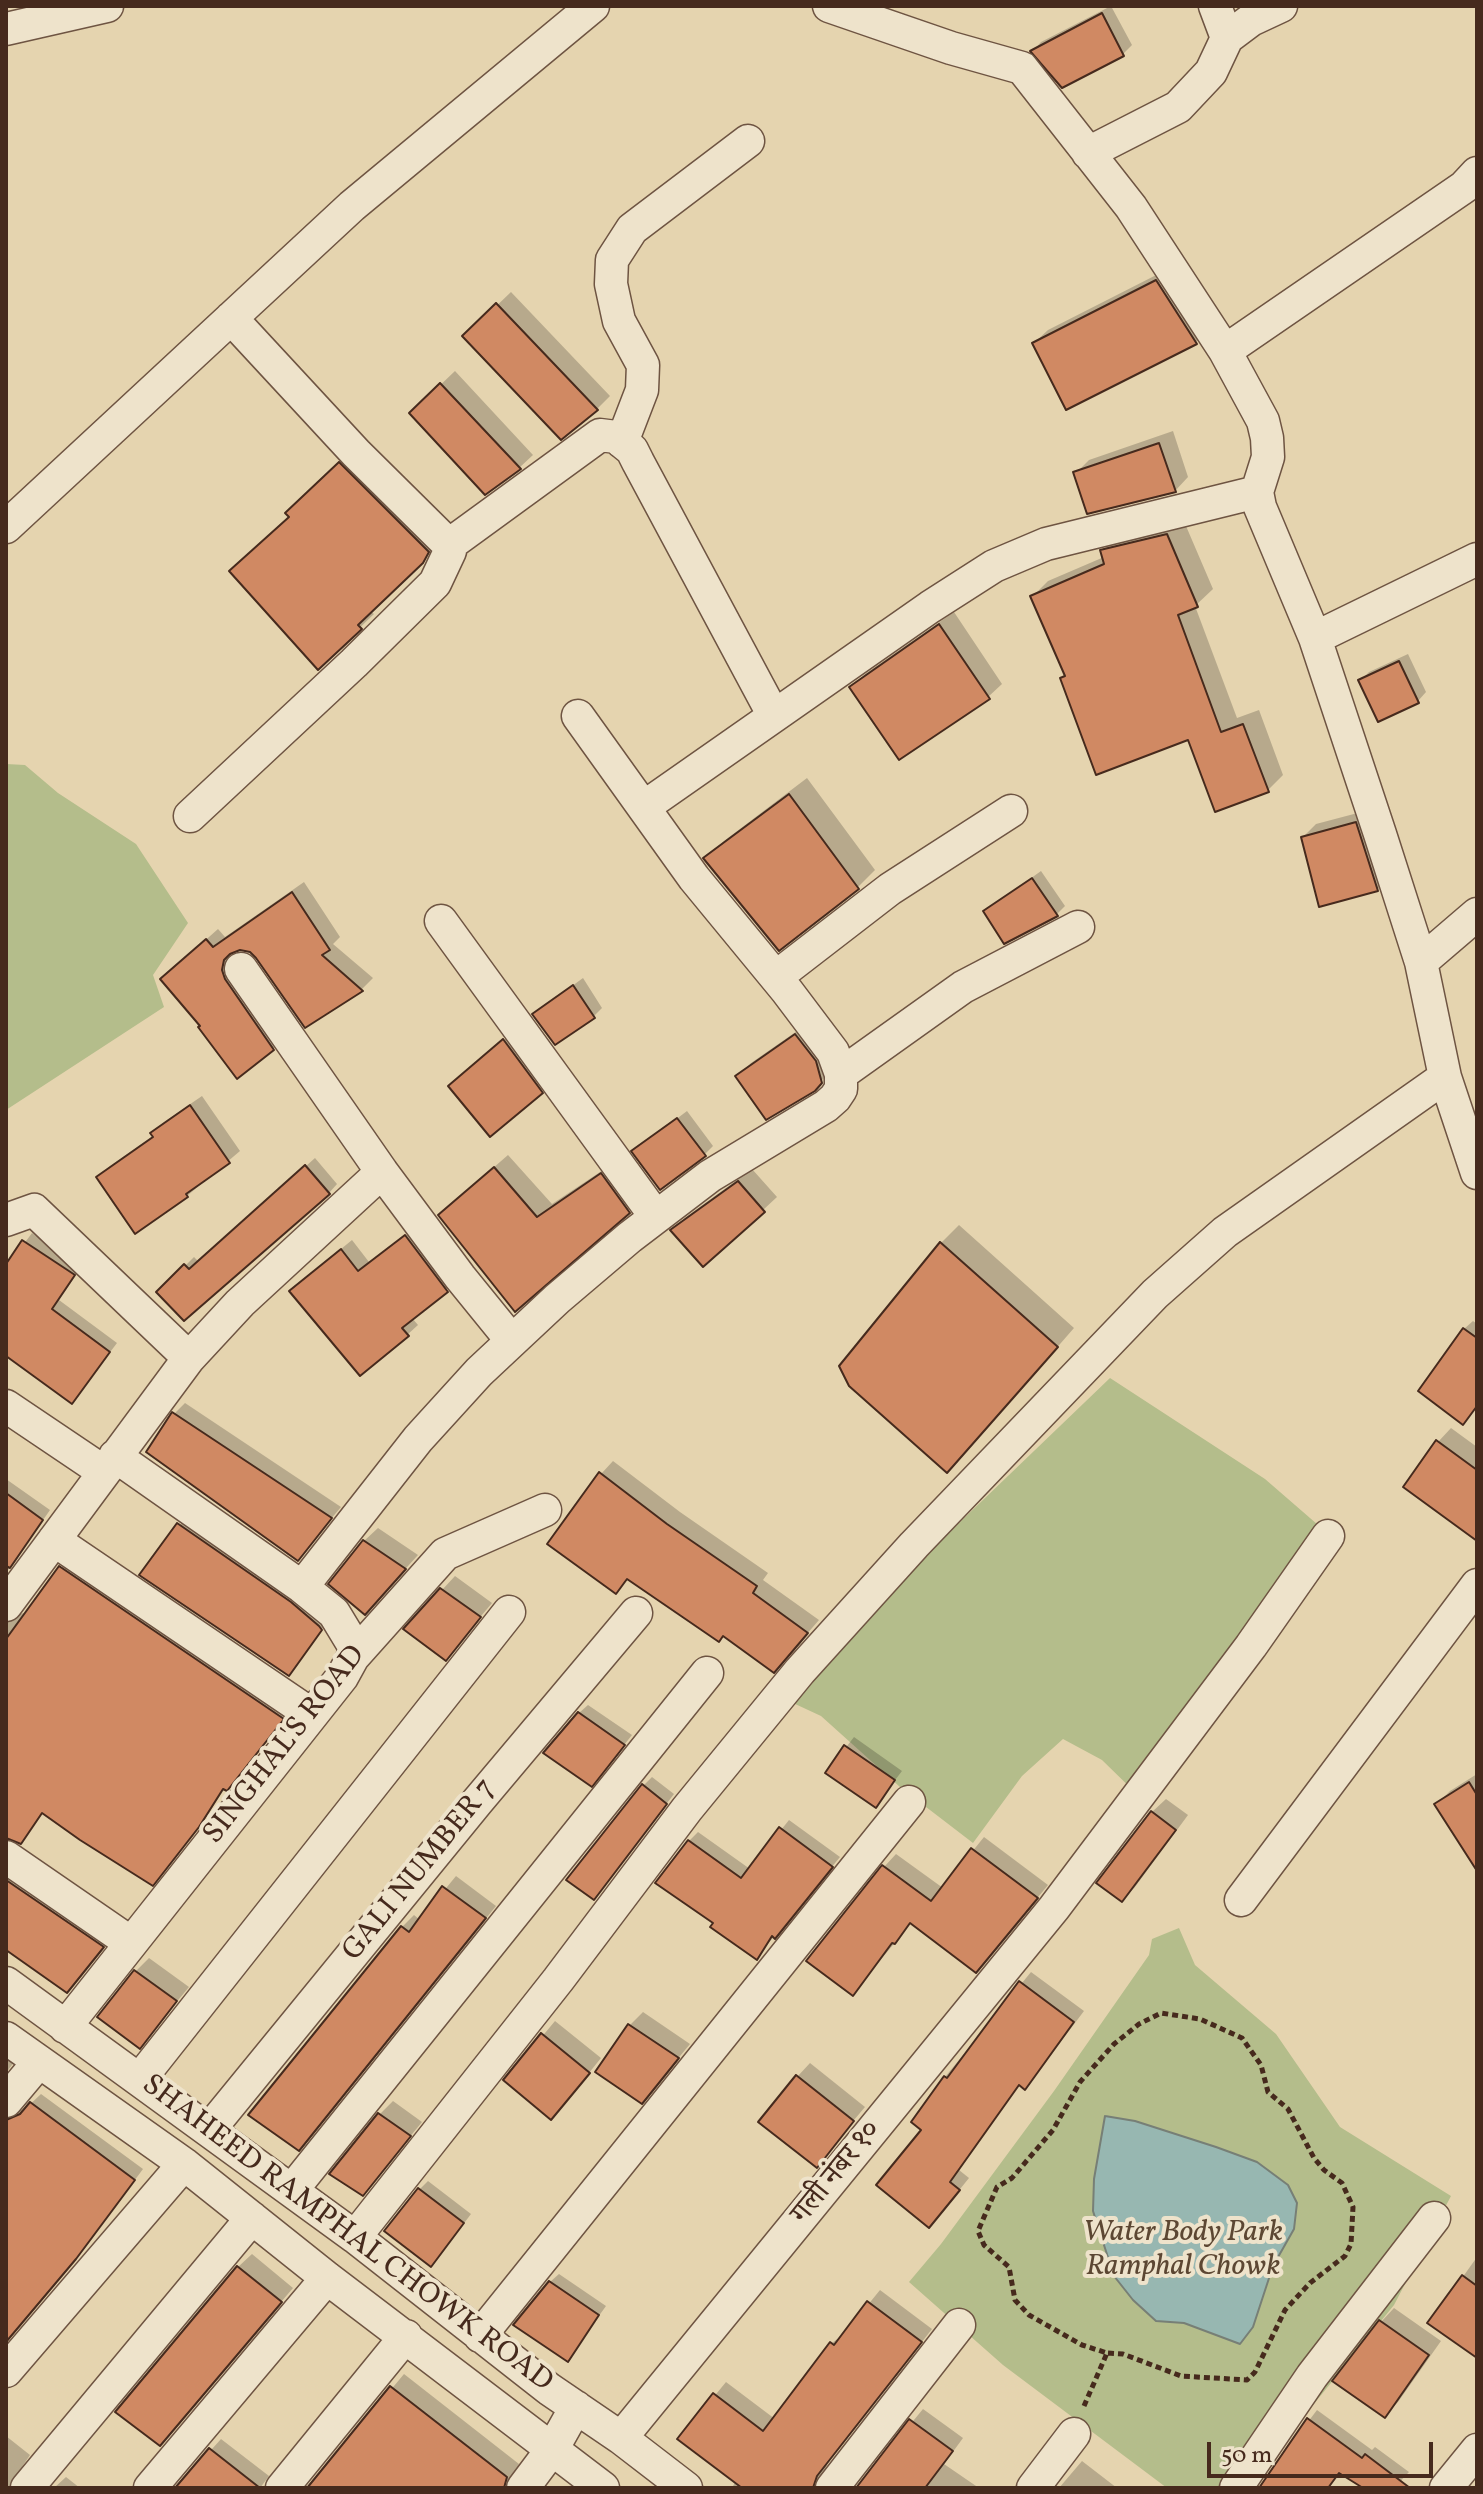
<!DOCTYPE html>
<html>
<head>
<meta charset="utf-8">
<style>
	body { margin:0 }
	#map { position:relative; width:1483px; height:2494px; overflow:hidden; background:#e5d4af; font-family:Vollkorn,serif }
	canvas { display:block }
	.frame { position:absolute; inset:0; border:8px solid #462a1d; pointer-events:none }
	.scale { position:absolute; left:1207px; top:2442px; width:226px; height:36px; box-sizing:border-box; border:4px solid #462a1d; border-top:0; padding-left:10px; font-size:24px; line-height:28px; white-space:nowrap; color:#462a1d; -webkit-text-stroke:6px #eee3cb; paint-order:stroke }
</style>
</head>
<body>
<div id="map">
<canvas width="1483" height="2494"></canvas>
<div class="frame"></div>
<div class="scale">50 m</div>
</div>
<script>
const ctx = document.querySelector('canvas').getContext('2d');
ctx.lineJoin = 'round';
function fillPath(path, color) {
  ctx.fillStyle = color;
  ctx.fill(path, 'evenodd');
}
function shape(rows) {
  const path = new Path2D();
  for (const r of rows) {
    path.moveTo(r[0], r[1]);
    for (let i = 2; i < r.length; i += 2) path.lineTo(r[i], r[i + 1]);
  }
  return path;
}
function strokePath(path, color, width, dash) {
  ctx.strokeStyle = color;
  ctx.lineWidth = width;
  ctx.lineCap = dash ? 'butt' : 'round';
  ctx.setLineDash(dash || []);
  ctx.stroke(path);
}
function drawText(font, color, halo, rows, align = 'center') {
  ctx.font = font + ' Vollkorn,"Noto Serif Devanagari",serif';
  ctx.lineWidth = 8;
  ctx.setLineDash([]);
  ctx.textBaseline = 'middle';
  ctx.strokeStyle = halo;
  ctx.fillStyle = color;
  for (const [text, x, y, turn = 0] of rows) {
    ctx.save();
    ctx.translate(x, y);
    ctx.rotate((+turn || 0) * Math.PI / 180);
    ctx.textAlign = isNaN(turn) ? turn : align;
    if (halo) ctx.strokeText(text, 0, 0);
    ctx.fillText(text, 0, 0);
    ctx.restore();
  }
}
const green = shape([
	[6,764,25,765,58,793,136,844,188,923,153,975,164,1007,6,1110],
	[1110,1378,1265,1479,1325,1531,1144,1801,1102,1760,1063,1739,1022,1776,973,1843,900,1787,821,1716,793,1703,908,1572],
	[1179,1928,1195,1965,1276,2034,1340,2127,1451,2196,1394,2305,1246,2488,1167,2488,1003,2365,909,2282,941,2244,1054,2091,1149,1955,1152,1939]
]);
const water = shape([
	[1105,2116,1135,2121,1216,2147,1257,2162,1288,2185,1297,2203,1294,2229,1273,2266,1253,2327,1240,2344,1184,2323,1156,2321,1133,2300,1114,2276,1093,2211,1094,2179,1105,2116]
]);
const shadow = shape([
	[1111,6,1132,45,1123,54,1033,51,1041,42],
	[1170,268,1209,329,1196,342,1067,408,1034,343,1048,330],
	[511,292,610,396,597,409,465,336],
	[455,371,533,455,519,468,411,413],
	[1173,431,1188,477,1175,491,1076,473,1089,460],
	[353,450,436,547,370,611,374,614,319,667,291,516,301,499],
	[1183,519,1213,589,1195,606,1237,718,1259,710,1283,775,1268,790,1189,738,1063,678,1066,674,1033,596,1048,581,1104,557,1102,551,1117,535],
	[954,612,1002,684,988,697,852,687,865,674],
	[1408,654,1426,692,1418,701,1360,681,1369,672],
	[807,778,875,870,857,888,706,859,724,841],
	[1369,810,1391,876,1377,890,1303,837,1316,824],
	[1041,871,1065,906,1057,914,985,911],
	[304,882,340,937,333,944,373,978,362,989,306,1025,251,950,240,948,234,950,233,957,284,1037,273,1049,174,968,218,929,225,937],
	[583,978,602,1008,594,1016,534,1014],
	[810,1022,834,1068,813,1089,738,1076,751,1063],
	[518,1028,554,1078,541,1092,464,1073],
	[202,1096,240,1151,187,1196,98,1177,110,1166,154,1135,153,1133,164,1122],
	[687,1111,713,1146,704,1155,634,1151],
	[508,1155,552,1204,615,1162,642,1198,515,1310,454,1202],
	[315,1158,337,1184,329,1193,159,1292,194,1257,199,1262],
	[752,1169,777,1197,763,1210,673,1231,686,1217],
	[959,1225,1074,1328,965,1453,841,1366,941,1243],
	[417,1227,457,1280,412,1318,418,1325,407,1335,302,1281,352,1240,369,1262],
	[32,1233,82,1266,59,1300,117,1343,80,1392,6,1353,6,1268],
	[1473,1321,1477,1324,1477,1406,1471,1414,1464,1329],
	[185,1403,341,1507,298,1558,174,1414],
	[1451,1428,1477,1447,1477,1538,1438,1442],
	[613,1461,680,1512,768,1573,763,1580,819,1620,786,1658,724,1634,629,1578,615,1592,601,1474],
	[6,1479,50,1510,6,1573],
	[187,1516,329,1620,288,1674,142,1574],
	[378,1528,418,1555,378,1599,364,1541],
	[69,1559,291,1710,236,1780,225,1788,207,1816,161,1874,44,1812,21,1842,6,1836,6,1613,14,1616,27,1612],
	[455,1576,492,1603,446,1658,406,1629],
	[588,1705,632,1735,600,1775,579,1713],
	[854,1737,902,1771,876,1805,827,1772],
	[1477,1774,1477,1867,1437,1804,1450,1791],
	[652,1777,674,1794,594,1898,643,1786],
	[1166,1799,1188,1815,1135,1887,1122,1900,1152,1812],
	[789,1820,840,1857,757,1957,716,1923,689,1841,698,1832,750,1869],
	[984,1837,1048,1885,988,1958,976,1970,912,1922,853,1993,884,1867,896,1854,943,1888],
	[6,1865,111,1938,67,1991,6,1943],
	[456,1876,496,1906,310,2137,402,1927,414,1915,420,1920],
	[149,1958,189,1987,140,2046,136,1971],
	[1031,1972,1084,2011,1035,2076,1025,2087,1020,2084,959,2170,969,2178,940,2214,924,2129,945,2077],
	[643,2012,690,2044,642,2102,597,2071,630,2025],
	[555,2021,601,2058,564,2104,506,2080],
	[6,2045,20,2054,6,2073],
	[810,2063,865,2107,816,2165,797,2077],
	[41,2094,143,2169,85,2247,26,2317,6,2318,6,2107,13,2110,24,2110],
	[393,2101,422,2122,363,2194,380,2114],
	[428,2181,471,2214,440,2255,420,2189],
	[252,2254,293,2288,160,2444,238,2267],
	[1477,2257,1477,2356,1430,2323],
	[559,2274,606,2306,568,2359,550,2282],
	[880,2290,932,2329,828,2462,824,2473,829,2488,736,2488,733,2486,736,2481,680,2438,726,2382,775,2419,832,2343,845,2333],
	[1394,2308,1441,2341,1398,2402,1385,2415,1381,2322],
	[404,2374,519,2464,516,2474,505,2488,309,2488],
	[923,2409,963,2438,944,2464,979,2488,858,2488],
	[1317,2410,1372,2450,1375,2447,1409,2472,1394,2488,1367,2488,1292,2443],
	[6,2436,30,2455,18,2473,22,2488,6,2488],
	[221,2439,269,2476,260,2488,177,2488],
	[1082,2461,1117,2488,1059,2488],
	[66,2477,80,2488,54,2488]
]);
const building = shape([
	[1102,13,1124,56,1062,88,1030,51,1102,13],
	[1156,280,1197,344,1066,410,1032,343,1156,280],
	[496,303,598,410,561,440,462,336,496,303],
	[440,383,521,469,485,495,409,413,440,383],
	[1159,443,1176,492,1087,514,1073,472,1159,443],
	[339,462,429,552,423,563,358,625,362,629,318,670,229,571,289,517,285,513,339,462],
	[1167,534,1198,607,1178,615,1221,732,1243,724,1269,792,1215,812,1188,740,1096,775,1060,678,1065,676,1030,596,1104,564,1100,550,1167,534],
	[939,624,990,699,899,760,849,687,939,624],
	[1399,661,1419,703,1378,722,1358,680,1399,661],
	[789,794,859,889,779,951,703,858,789,794],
	[1356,822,1378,891,1319,907,1301,837,1356,822],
	[1032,878,1058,916,1004,944,983,911,1032,878],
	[292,892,330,950,322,955,363,991,305,1028,256,958,250,952,240,950,230,954,224,960,222,970,225,979,274,1050,237,1079,198,1027,200,1026,160,979,206,939,213,947,292,892],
	[573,985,595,1018,555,1045,532,1014,573,985],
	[795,1034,816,1061,822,1083,815,1091,766,1120,735,1076,795,1034],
	[503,1039,543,1093,490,1137,448,1086,503,1039],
	[190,1105,230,1163,186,1194,188,1197,135,1234,96,1177,153,1137,150,1133,190,1105],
	[677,1118,706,1156,660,1190,631,1151,677,1118],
	[305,1165,330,1194,184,1321,156,1292,184,1264,189,1269,305,1165],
	[494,1167,537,1217,601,1173,630,1213,515,1312,438,1215,494,1167],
	[738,1181,765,1212,703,1267,670,1230,738,1181],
	[405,1235,448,1292,402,1328,409,1336,360,1376,289,1291,341,1249,358,1271,405,1235],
	[22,1240,75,1275,52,1309,110,1352,72,1404,6,1356,6,1264,22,1240],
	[940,1242,1058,1347,947,1473,849,1386,839,1366,940,1242],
	[1463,1328,1477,1338,1477,1406,1463,1425,1418,1391,1463,1328],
	[172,1412,332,1518,298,1561,146,1452,172,1412],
	[1436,1440,1477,1470,1477,1541,1403,1487,1436,1440],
	[599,1472,667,1524,757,1586,753,1593,808,1633,774,1673,723,1636,719,1642,627,1579,616,1594,547,1544,599,1472],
	[6,1493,43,1520,10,1568,6,1566,6,1493],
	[177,1523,291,1602,319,1626,322,1630,289,1676,139,1575,177,1523],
	[363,1540,406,1569,365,1615,328,1584,363,1540],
	[59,1566,284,1719,227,1791,223,1789,199,1827,153,1886,80,1840,42,1813,21,1844,6,1838,6,1639,59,1566],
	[440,1588,481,1617,446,1661,403,1629,440,1588],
	[578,1712,625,1745,592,1787,543,1753,578,1712],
	[844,1745,895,1780,876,1808,825,1773,844,1745],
	[1469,1782,1477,1795,1477,1871,1434,1804,1469,1782],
	[642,1784,667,1804,594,1900,566,1880,642,1784],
	[1151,1811,1176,1830,1122,1902,1096,1883,1151,1811],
	[779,1827,833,1867,775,1939,772,1936,757,1960,710,1927,713,1923,655,1883,688,1840,741,1878,779,1827],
	[971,1848,1038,1898,976,1973,910,1923,895,1944,892,1943,853,1996,806,1961,882,1865,931,1901,971,1848],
	[6,1880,104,1947,67,1993,6,1950,6,1880],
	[442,1886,486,1918,299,2151,248,2115,401,1926,409,1932,442,1886],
	[134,1970,177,2001,140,2049,97,2017,134,1970],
	[1019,1981,1074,2022,1025,2090,1019,2085,950,2182,960,2190,929,2228,876,2185,921,2130,911,2122,944,2076,947,2078,1019,1981],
	[628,2024,679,2058,642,2104,595,2072,628,2024],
	[541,2033,590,2073,551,2120,503,2080,541,2033],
	[796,2075,854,2121,817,2168,758,2122,796,2075],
	[30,2102,135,2180,76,2259,6,2342,6,2120,20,2114,30,2102],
	[378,2113,411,2136,363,2196,329,2174,378,2113],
	[418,2188,464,2223,431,2267,384,2231,418,2188],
	[237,2266,282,2302,160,2446,115,2412,237,2266],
	[1462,2275,1477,2286,1477,2358,1427,2323,1462,2275],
	[549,2281,599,2315,568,2362,513,2325,549,2281],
	[867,2301,922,2342,817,2476,813,2488,742,2488,677,2439,713,2393,763,2431,830,2342,834,2345,867,2301],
	[1379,2320,1429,2355,1385,2418,1332,2381,1379,2320],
	[390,2386,507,2477,504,2488,307,2488,390,2386],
	[1307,2418,1362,2458,1365,2454,1410,2488,1363,2488,1339,2473,1328,2488,1259,2488,1307,2418],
	[909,2419,953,2451,925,2488,856,2488,909,2419],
	[209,2448,260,2488,175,2488,209,2448]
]);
const path = shape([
	[1084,2406,1107,2353,1082,2345,1029,2315,1015,2300,1009,2267,984,2245,978,2231,997,2187,1012,2178,1053,2130,1080,2082,1114,2044,1139,2024,1161,2013,1200,2019,1242,2038,1261,2065,1268,2092,1288,2109,1314,2158,1324,2170,1342,2183,1353,2207,1351,2244,1345,2256,1310,2283,1285,2310,1255,2372,1247,2380,1181,2376,1123,2354,1107,2353]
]);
const minor = shape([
	[829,6,951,48,1022,68,1131,207,1225,351,1263,421,1267,438,1268,457,1257,492,1260,507,1315,638,1380,834,1421,962,1445,1077,1477,1173],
	[1215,6,1227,38],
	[6,29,107,6],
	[1088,153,1178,107,1211,72,1227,38,1251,20,1281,6],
	[1225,351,1464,187,1477,173],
	[622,442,642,390,643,365,619,321,611,284,612,260,632,229,748,141],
	[6,527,352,206,593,6],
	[449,545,600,435,616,437,632,450,638,462,774,716],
	[1315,638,1477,559],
	[644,807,930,607,994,566,1046,544,1257,492],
	[190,816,354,663,435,583,450,551,449,545,356,453,231,318],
	[441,921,656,1217],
	[1421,962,1477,914],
	[241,969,382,1172,460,1277,512,1341],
	[776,977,890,889,1011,811],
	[841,1074,963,987,1078,927],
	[6,1220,34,1210,189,1358],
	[6,1406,104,1472],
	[115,1456,302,1587,334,1613,354,1646,353,1657],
	[54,1540,312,1715],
	[302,1587,418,1439,479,1372,557,1299,630,1237,710,1176,826,1106,835,1098,841,1089,841,1074,833,1052,787,991,694,878,578,716],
	[6,1605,189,1358,240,1303,382,1172],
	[6,1857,131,1943],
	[1241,1900,1477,1585],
	[6,1983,355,2237,549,2389,621,2438,686,2488],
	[65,2027,342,1677,353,1657,445,1554,545,1510],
	[6,2038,184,2164,327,2278,603,2488],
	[140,2079,509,1612],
	[6,2101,38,2063],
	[209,2130,477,1802,636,1613],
	[292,2190,707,1673],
	[355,2237,558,1980,687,1809,800,1671,914,1545,1155,1294,1225,1232,1445,1077],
	[480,2336,909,1802],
	[6,2371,184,2164],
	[621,2438,1054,1908,1251,1646,1328,1536],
	[27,2488,252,2218],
	[150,2488,327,2278],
	[282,2488,406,2336],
	[523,2488,553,2448,576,2407],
	[832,2488,959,2325],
	[1033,2488,1074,2434],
	[1236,2488,1312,2376,1434,2218],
	[1446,2488,1477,2450]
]);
const streetNames = [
	["SINGHAL'S ROAD",286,1746,-52],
	["GALI NUMBER 7",421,1871,-51],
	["गली नंबर १०",838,2174,-51],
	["SHAHEED RAMPHAL CHOWK ROAD",346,2235,37]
];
const parkNames = [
	["Water Body Park",1183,2234],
	["Ramphal Chowk",1183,2268]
];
fillPath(green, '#b4bd8b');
fillPath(water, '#97b7b1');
strokePath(water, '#777f76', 2);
fillPath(shadow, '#0003');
fillPath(building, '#d08963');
strokePath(building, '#462a1d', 2);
strokePath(minor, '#6e5442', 35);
strokePath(path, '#462a1d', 5, [6, 4]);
strokePath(minor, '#eee3cb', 32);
drawText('30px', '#462a1d', '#eee3cb', streetNames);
drawText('italic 30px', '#5c4733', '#eee3cb', parkNames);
</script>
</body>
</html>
